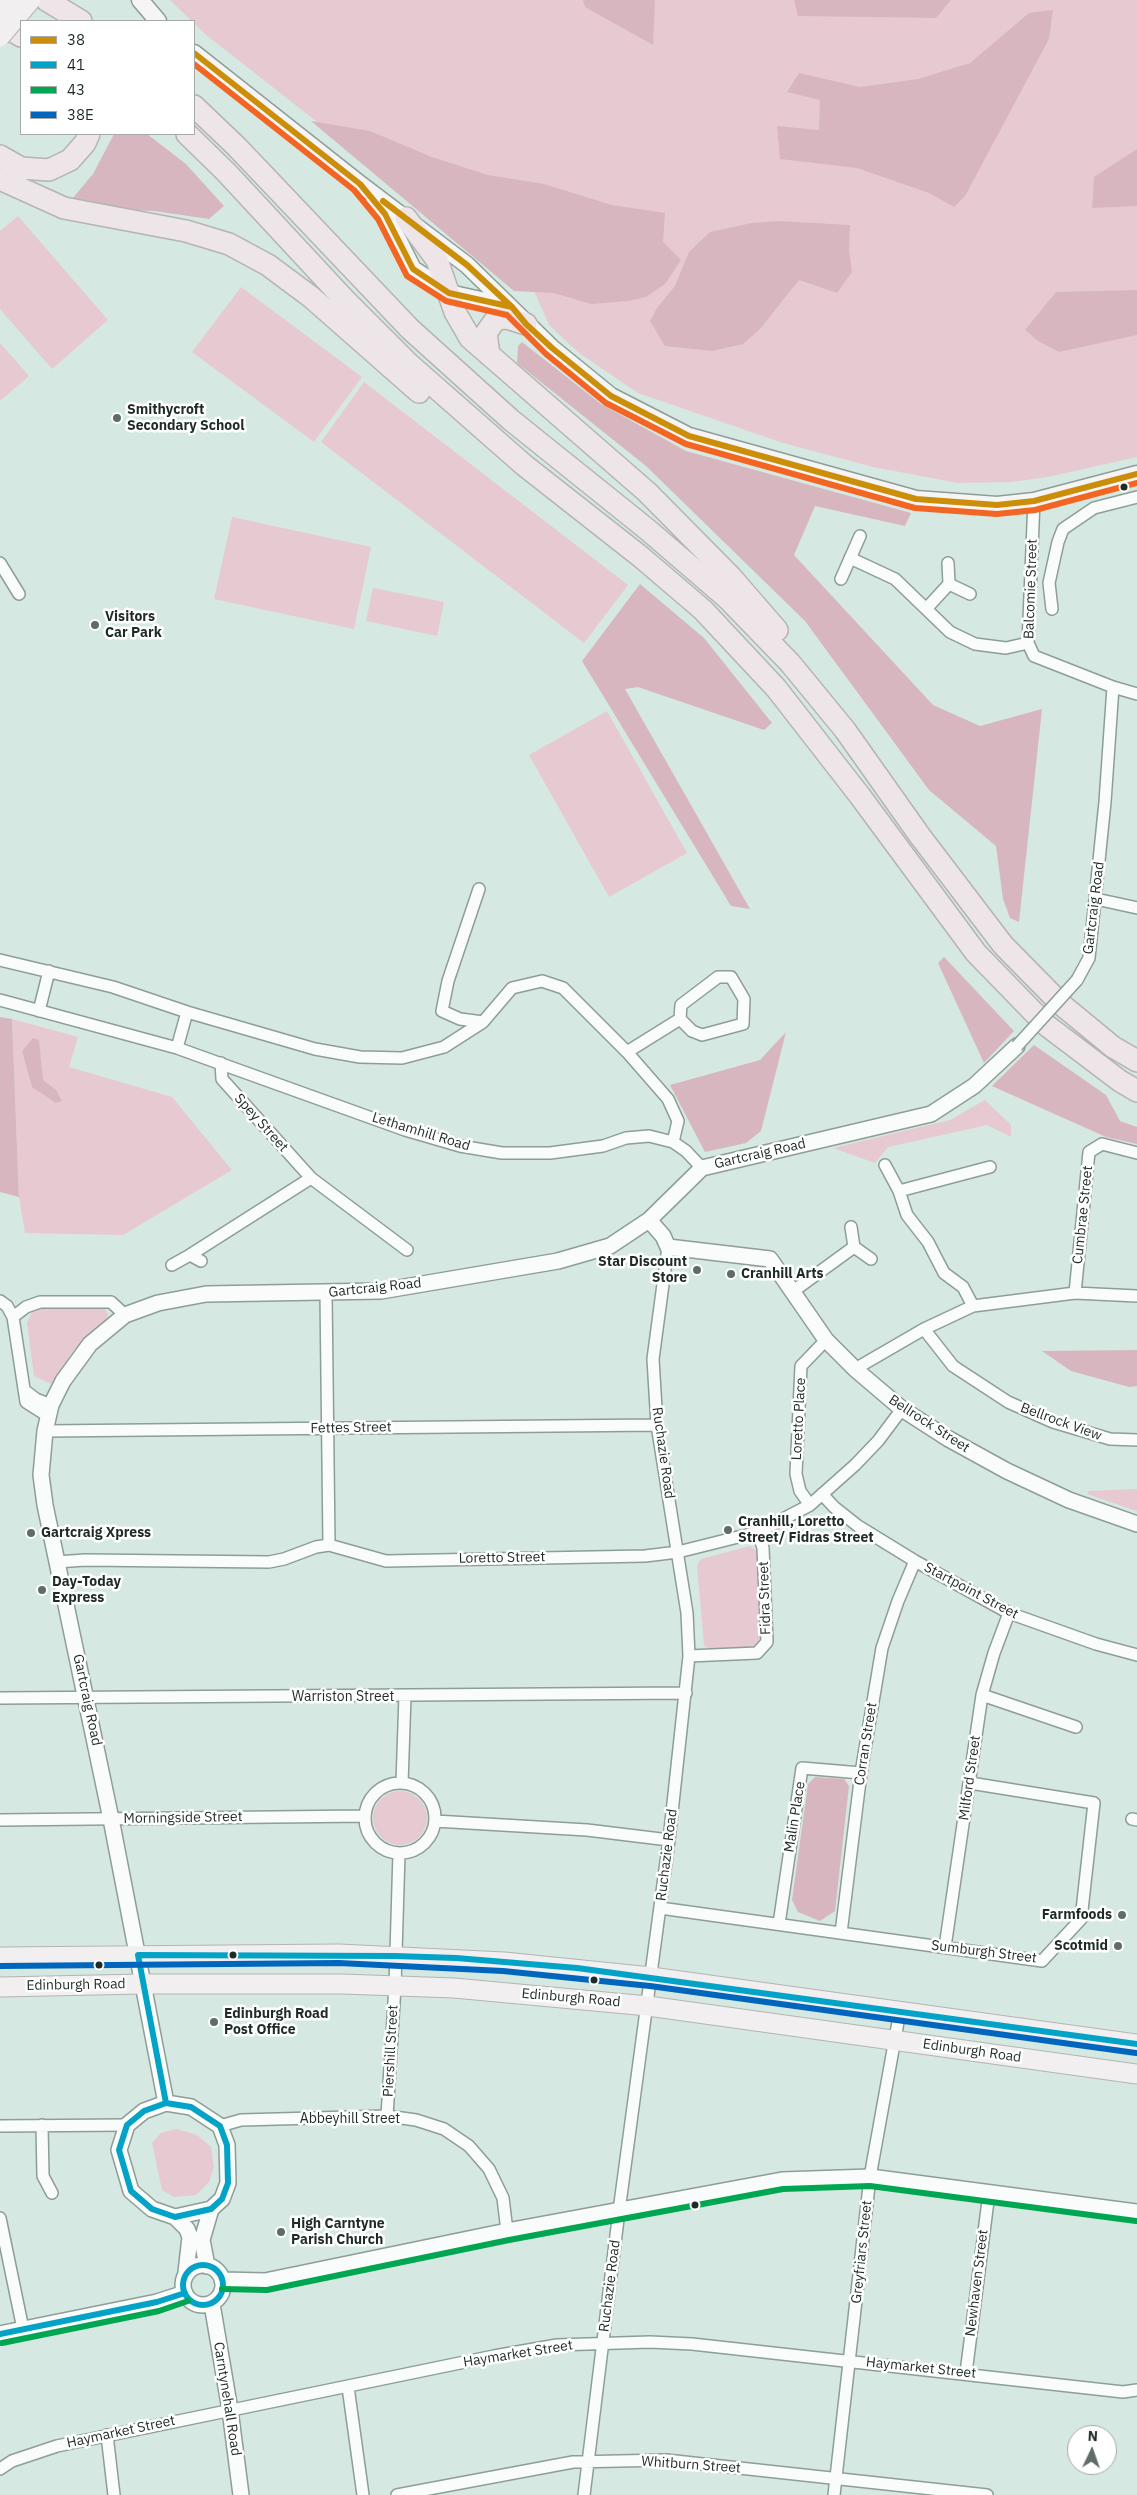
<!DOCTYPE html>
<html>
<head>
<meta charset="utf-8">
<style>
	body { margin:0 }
	#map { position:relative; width:1137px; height:2495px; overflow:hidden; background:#d5e8e1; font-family:"IBM Plex Sans",sans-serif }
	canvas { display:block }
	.legend { position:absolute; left:20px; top:20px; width:175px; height:115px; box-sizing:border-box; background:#fff; border:1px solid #a5aaa8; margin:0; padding:6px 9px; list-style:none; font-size:15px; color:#1e2b26 }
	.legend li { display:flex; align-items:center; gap:10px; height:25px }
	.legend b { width:25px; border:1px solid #a5aaa8 }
	.north { position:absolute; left:1067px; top:2425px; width:50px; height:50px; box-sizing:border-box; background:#fff; border:1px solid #a5aaa8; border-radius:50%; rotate:3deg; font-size:14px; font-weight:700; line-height:20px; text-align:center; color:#1e2b26 }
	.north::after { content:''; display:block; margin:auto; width:18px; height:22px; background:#5e6d67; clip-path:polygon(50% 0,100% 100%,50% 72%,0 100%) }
</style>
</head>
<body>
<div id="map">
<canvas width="1137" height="2495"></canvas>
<ul class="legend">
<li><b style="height:6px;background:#cc8d08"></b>38</li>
<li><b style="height:6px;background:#02a3c6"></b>41</li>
<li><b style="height:6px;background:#00a651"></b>43</li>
<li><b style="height:6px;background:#0065bd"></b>38E</li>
</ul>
<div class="north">N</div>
</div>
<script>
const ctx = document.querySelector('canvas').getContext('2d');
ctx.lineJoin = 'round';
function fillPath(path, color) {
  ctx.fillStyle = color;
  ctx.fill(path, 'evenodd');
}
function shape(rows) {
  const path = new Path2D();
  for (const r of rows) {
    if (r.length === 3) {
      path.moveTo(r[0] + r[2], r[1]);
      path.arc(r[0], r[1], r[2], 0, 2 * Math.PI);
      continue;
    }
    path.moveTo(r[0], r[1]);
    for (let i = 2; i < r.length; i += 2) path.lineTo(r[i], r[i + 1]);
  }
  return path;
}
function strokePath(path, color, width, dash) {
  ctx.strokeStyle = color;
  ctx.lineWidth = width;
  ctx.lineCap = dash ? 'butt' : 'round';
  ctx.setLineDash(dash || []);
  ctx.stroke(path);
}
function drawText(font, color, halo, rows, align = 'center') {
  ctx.font = font + ' "IBM Plex Sans",sans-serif';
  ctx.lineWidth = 5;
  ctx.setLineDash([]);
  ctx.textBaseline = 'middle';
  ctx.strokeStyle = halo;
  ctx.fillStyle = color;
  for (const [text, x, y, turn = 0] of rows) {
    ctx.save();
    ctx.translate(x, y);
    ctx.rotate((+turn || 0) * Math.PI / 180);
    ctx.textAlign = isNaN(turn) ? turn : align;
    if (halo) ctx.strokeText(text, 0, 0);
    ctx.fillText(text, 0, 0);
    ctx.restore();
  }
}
const green = shape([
	[170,0,1137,0,1137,457,1048,477,1011,482,958,483,873,467,783,443,638,393,579,353,549,325,535,293,205,34],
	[18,216,108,320,52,369,0,309,0,231],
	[241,287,362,377,314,442,192,352],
	[0,343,29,376,0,401],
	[364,382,628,585,584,643,321,442],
	[232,517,371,547,354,629,214,599],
	[373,588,444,602,437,636,366,621],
	[607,711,687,853,609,897,529,755],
	[12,1019,78,1037,69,1067,172,1097,232,1170,123,1235,25,1233,19,1197],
	[985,1100,1011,1125,1011,1137,987,1125,888,1147,875,1163,833,1148,950,1120],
	[39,1307,100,1307,105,1309,108,1314,107,1319,90,1332,74,1350,51,1384,34,1376,27,1323,32,1312],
	[1137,1489,1137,1511,1087,1494,1089,1491],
	[750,1546,757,1551,761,1638,753,1647,710,1650,704,1645,697,1565,701,1559],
	[400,1818,27],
	[176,2129,197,2135,211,2147,214,2167,209,2182,196,2195,174,2197,162,2190,152,2143,161,2133]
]);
const forest = shape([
	[583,0,655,0,653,45,585,7],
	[794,0,951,0,936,18,798,16],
	[1053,10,1049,39,965,196,954,207,929,193,857,168,780,159,777,126,819,130,820,100,787,92,799,73,860,87,918,79,970,63,1029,13],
	[311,121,370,131,432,157,488,175,544,184,612,205,665,213,663,242,681,260,665,284,646,297,628,301,591,304,554,293,514,291],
	[114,134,147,134,186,164,224,206,209,219,154,211,127,210,72,199,93,174],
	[1137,149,1137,206,1092,208,1094,177],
	[779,221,850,225,849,250,852,272,837,293,799,280,759,330,743,344,712,351,665,346,650,321,657,308,675,286,689,252,710,232,752,223],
	[1137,290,1137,335,1059,352,1038,341,1025,330,1056,292],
	[522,342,601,404,686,451,911,513,905,526,815,506,794,555,933,705,980,726,1042,709,1019,922,1010,918,1003,899,996,846,929,790,805,621,646,466,517,363,518,346],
	[640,584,704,638,772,723,764,730,638,687,625,689,750,909,731,906,582,661],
	[944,957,1014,1031,984,1063,938,963],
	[0,1017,12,1019,19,1197,0,1192],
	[786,1032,761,1131,746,1143,705,1152,670,1085,760,1060],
	[33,1038,39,1040,43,1080,56,1090,62,1101,56,1103,32,1087,22,1051],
	[1034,1045,1106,1095,1120,1121,1137,1127,1137,1144,1106,1137,992,1086],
	[1137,1350,1137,1386,1129,1387,1071,1371,1042,1351],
	[815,1777,844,1779,849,1786,835,1911,820,1921,798,1912,792,1900,808,1784]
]);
const minor = shape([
	[1034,501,1028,643,1034,656,1113,687,1137,694],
	[850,558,895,579,950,632,975,644,1006,648,1028,643],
	[0,563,19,594],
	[948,563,949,584,970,594],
	[841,579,860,536],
	[926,609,949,584],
	[1052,609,1049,583,1058,542,1063,529,1094,508,1137,497],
	[479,889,448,981,442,1011,460,1019,483,1022],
	[1096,899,1137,908],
	[0,960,113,987,187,1012,315,1049,360,1057,402,1058,444,1047,483,1022,512,988,542,981,563,988,627,1052,668,1099,678,1121,673,1142],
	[718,977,731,977,744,999,743,1024,702,1035,692,1031,680,1019,681,1005,718,977],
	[1077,980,1089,958,1105,802,1113,687],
	[0,1000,177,1048,405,1130,460,1146,502,1153,550,1153,603,1146,626,1138,649,1136,673,1142,686,1151,702,1168],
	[39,1011,49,971],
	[177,1048,187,1012],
	[627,1052,680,1019],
	[221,1063,222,1079,311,1178,407,1250],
	[885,1165,899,1191,907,1215,928,1242,944,1273,963,1287,973,1306],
	[899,1191,990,1167],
	[851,1227,854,1247,871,1259],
	[201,1261,190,1255,311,1178],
	[172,1265,190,1255],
	[792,1292,854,1247],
	[326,1293,329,1545],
	[1075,1293,1089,1152,1102,1144,1137,1153],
	[0,1301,7,1306,13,1317,26,1402,48,1416],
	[13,1317,26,1307,40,1302,111,1302,125,1315],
	[924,1329,953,1366,1008,1402,1053,1422,1110,1439,1137,1440],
	[855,1369,924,1329,973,1306,1075,1293,1137,1296],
	[24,1390,36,1399,51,1405],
	[45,1431,657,1425],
	[822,1494,834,1507,858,1526,915,1561,1009,1613,1096,1644,1137,1655],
	[810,1505,800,1491,796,1474,801,1366,826,1340],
	[57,1562,85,1560,269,1562,284,1559,316,1547,329,1545,386,1561,645,1556,678,1552,758,1532,810,1505,855,1465,878,1441,902,1409],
	[689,1656,757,1653,767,1642,763,1548,758,1532],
	[982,1695,1076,1727],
	[0,1698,686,1693],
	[402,1783,405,1696],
	[400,1818,35],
	[1132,1819,1137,1820],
	[0,1820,365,1816],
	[435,1821,587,1830,669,1840],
	[660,1908,1042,1961,1081,1919,1094,1803,970,1783],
	[779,1924,802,1768,861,1773],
	[841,1933,861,1773,882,1648,898,1601,915,1561],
	[945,1947,982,1695,994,1653,1009,1613],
	[387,2116,395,1986,399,1853],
	[42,2125,43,2176,52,2193],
	[0,2126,127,2125],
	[220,2126,241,2120,387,2116,416,2120,444,2129,469,2146,489,2169,503,2198,507,2231],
	[0,2218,23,2329],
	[966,2373,989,2193],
	[348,2387,363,2495],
	[107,2435,114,2495],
	[0,2469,12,2461,57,2446,494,2356,557,2345,650,2342,692,2344,1123,2392,1137,2390],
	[397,2495,573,2462,666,2460,987,2495],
	[584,2495,619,2211,669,1840,689,1656,687,1613,657,1425,653,1359,668,1247],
	[834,2495,870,2177,900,2011]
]);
const tertiary = shape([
	[649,1220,663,1236,668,1247,770,1259,826,1340,855,1369,902,1409,947,1438,1007,1471,1069,1500,1137,1524],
	[166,2103,111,1819,45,1505,41,1475,45,1431,51,1405,63,1381,90,1344,125,1315,158,1303,206,1294,381,1291,558,1261,610,1246,649,1220,702,1168,931,1114,974,1086,1017,1046],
	[166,2103,191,2107,220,2126,227,2145,228,2183,222,2199,211,2209,175,2217,152,2209,131,2191,119,2150,127,2125,144,2111,166,2103],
	[175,2217,187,2229,190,2237,186,2272],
	[203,2285,20],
	[207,2266,202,2240,211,2209],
	[222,2280,265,2281,507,2231,782,2180,870,2177,1137,2212],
	[212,2304,230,2410,241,2495],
	[0,2334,157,2302,185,2293]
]);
const secondary = shape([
	[140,0,158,21],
	[194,53,360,184,467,265,552,348,611,396,689,436,916,499,997,505,1034,501,1137,474],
	[374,201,385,214,413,269,449,293,508,306]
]);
const primary = shape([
	[0,1957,339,1954,504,1962,651,1977,1137,2044],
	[0,1987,143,1984,342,1984,454,1988,648,2006,1137,2074]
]);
const motorway = shape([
	[46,0,81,21],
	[0,24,21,36],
	[194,106,237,147,410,329,511,420,648,530,727,598,790,663,845,730,920,836,1003,945,1062,1005,1113,1047,1137,1061],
	[187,134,226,172,344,299,409,364,524,465,641,557,703,610,776,688,860,796,976,953,1046,1025,1120,1081,1137,1091],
	[0,156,21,168,49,170,70,160,85,143,89,134],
	[0,179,64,208,186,231,229,244,268,265,311,297,419,392],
	[406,218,437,260,455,312,470,338,647,492,731,577,777,630],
	[489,355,486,333,496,319,507,318,526,324]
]);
const minorBridge = shape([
	[1017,1046,1077,980]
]);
const primaryBridge = shape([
	[0,15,12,0],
	[0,37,31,0]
]);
const bus1 = shape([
	[194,53,360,184,385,214,413,269,449,293,512,307,526,324,552,348,611,396,689,436,916,499,997,505,1034,501,1137,474],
	[383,201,467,265,512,307]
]);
const bus2 = shape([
	[166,2103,138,1955,395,1956,456,1958,577,1968,1137,2044],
	[166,2103,191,2107,220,2126,227,2145,228,2183,222,2199,211,2209,175,2217,152,2209,131,2191,119,2150,127,2125,144,2111,166,2103],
	[203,2285,20],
	[0,2334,157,2302,185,2293]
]);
const bus3 = shape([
	[222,2289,267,2290,509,2240,783,2189,870,2186,1136,2221],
	[2,2343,159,2311,188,2301]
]);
const bus4 = shape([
	[0,1966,339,1963,503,1971,650,1986,1136,2053]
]);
const bus5 = shape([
	[194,64,354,190,378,219,407,276,446,301,507,315,546,354,606,403,686,444,915,508,997,514,1035,510,1137,483]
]);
const markers = [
	[117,418,5,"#5e6d67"],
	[1124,487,4.5,"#1e2b26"],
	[95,625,5,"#5e6d67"],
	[697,1270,5,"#5e6d67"],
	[731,1274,5,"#5e6d67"],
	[728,1530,5,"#5e6d67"],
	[31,1533,5,"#5e6d67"],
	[42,1590,5,"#5e6d67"],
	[1122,1915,5,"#5e6d67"],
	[1118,1946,5,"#5e6d67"],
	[233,1955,4.5,"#1e2b26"],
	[99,1965,4.5,"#1e2b26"],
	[594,1980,4.5,"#1e2b26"],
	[214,2022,5,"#5e6d67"],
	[695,2205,4.5,"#1e2b26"],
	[281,2232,5,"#5e6d67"]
];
const poiNames = [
	["Smithycroft",127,410],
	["Secondary School",127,426],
	["Visitors",105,617],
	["Car Park",105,633],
	["Star Discount",687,1262,"right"],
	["Store",687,1278,"right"],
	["Cranhill Arts",741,1274],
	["Cranhill, Loretto",738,1522],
	["Street/ Fidras Street",738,1538],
	["Gartcraig Xpress",41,1533],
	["Day-Today",52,1582],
	["Express",52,1598],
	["Farmfoods",1112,1915,"right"],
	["Scotmid",1108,1946,"right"],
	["Edinburgh Road",224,2014],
	["Post Office",224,2030],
	["High Carntyne",291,2224],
	["Parish Church",291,2240]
];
const streetNames = [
	["Balcomie Street",1031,589,-88],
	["Gartcraig Road",1094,908,-83],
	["Spey Street",261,1123,48],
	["Lethamhill Road",421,1132,17],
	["Gartcraig Road",760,1154,-13],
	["Cumbrae Street",1083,1215,-84],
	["Gartcraig Road",375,1288,-6],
	["Loretto Place",799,1419,-87],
	["Bellrock View",1061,1422,20],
	["Bellrock Street",929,1424,33],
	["Fettes Street",351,1428,-1],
	["Ruchazie Road",663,1453,82],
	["Loretto Street",502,1558,-1],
	["Startpoint Street",971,1591,28],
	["Fidra Street",765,1598,-92],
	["Warriston Street",343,1697],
	["Gartcraig Road",87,1700,78],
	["Corran Street",866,1744,-81],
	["Milford Street",970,1778,-82],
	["Malin Place",795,1817,-81],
	["Morningside Street",183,1818,-1],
	["Ruchazie Road",667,1855,-83],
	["Sumburgh Street",984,1952,7],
	["Edinburgh Road",76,1985,-1],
	["Edinburgh Road",571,1998,5],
	["Piershill Street",391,2051,-87],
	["Edinburgh Road",972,2051,8],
	["Abbeyhill Street",350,2119],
	["Greyfriars Street",862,2252,-84],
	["Newhaven Street",977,2283,-83],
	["Ruchazie Road",610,2286,-83],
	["Haymarket Street",518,2354,-9],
	["Haymarket Street",921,2368,6],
	["Carntynehall Road",227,2399,81],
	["Haymarket Street",121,2432,-12],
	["Whitburn Street",691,2465,4]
];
fillPath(green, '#e7cad1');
fillPath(forest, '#d8b6c0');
strokePath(minor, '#8e9d97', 14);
strokePath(tertiary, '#8e9d97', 18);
strokePath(secondary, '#8e9d97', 19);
strokePath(primary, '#b5b4b3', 21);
strokePath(motorway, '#b5b4b3', 24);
strokePath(minor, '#f9fcfa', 11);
strokePath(tertiary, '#f9fcfa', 15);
strokePath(secondary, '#f5f5f5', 16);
strokePath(primary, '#f1efef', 19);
strokePath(motorway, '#ede5e8', 21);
strokePath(minorBridge, '#8e9d97', 14, []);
strokePath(primaryBridge, '#b5b4b3', 21, []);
strokePath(minorBridge, '#f9fcfa', 11);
strokePath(primaryBridge, '#f1efef', 19);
strokePath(bus1, '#cc8d08', 6);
strokePath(bus2, '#02a3c6', 6);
strokePath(bus3, '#00a651', 6);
strokePath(bus4, '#0065bd', 6);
strokePath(bus5, '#f26522', 6);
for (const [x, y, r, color] of markers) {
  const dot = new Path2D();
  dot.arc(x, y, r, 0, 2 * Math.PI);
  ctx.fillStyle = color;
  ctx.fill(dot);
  strokePath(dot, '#fff', 2);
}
drawText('bold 14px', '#1e2b26', '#fff', poiNames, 'left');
drawText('14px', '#1e2b26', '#fff', streetNames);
</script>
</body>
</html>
